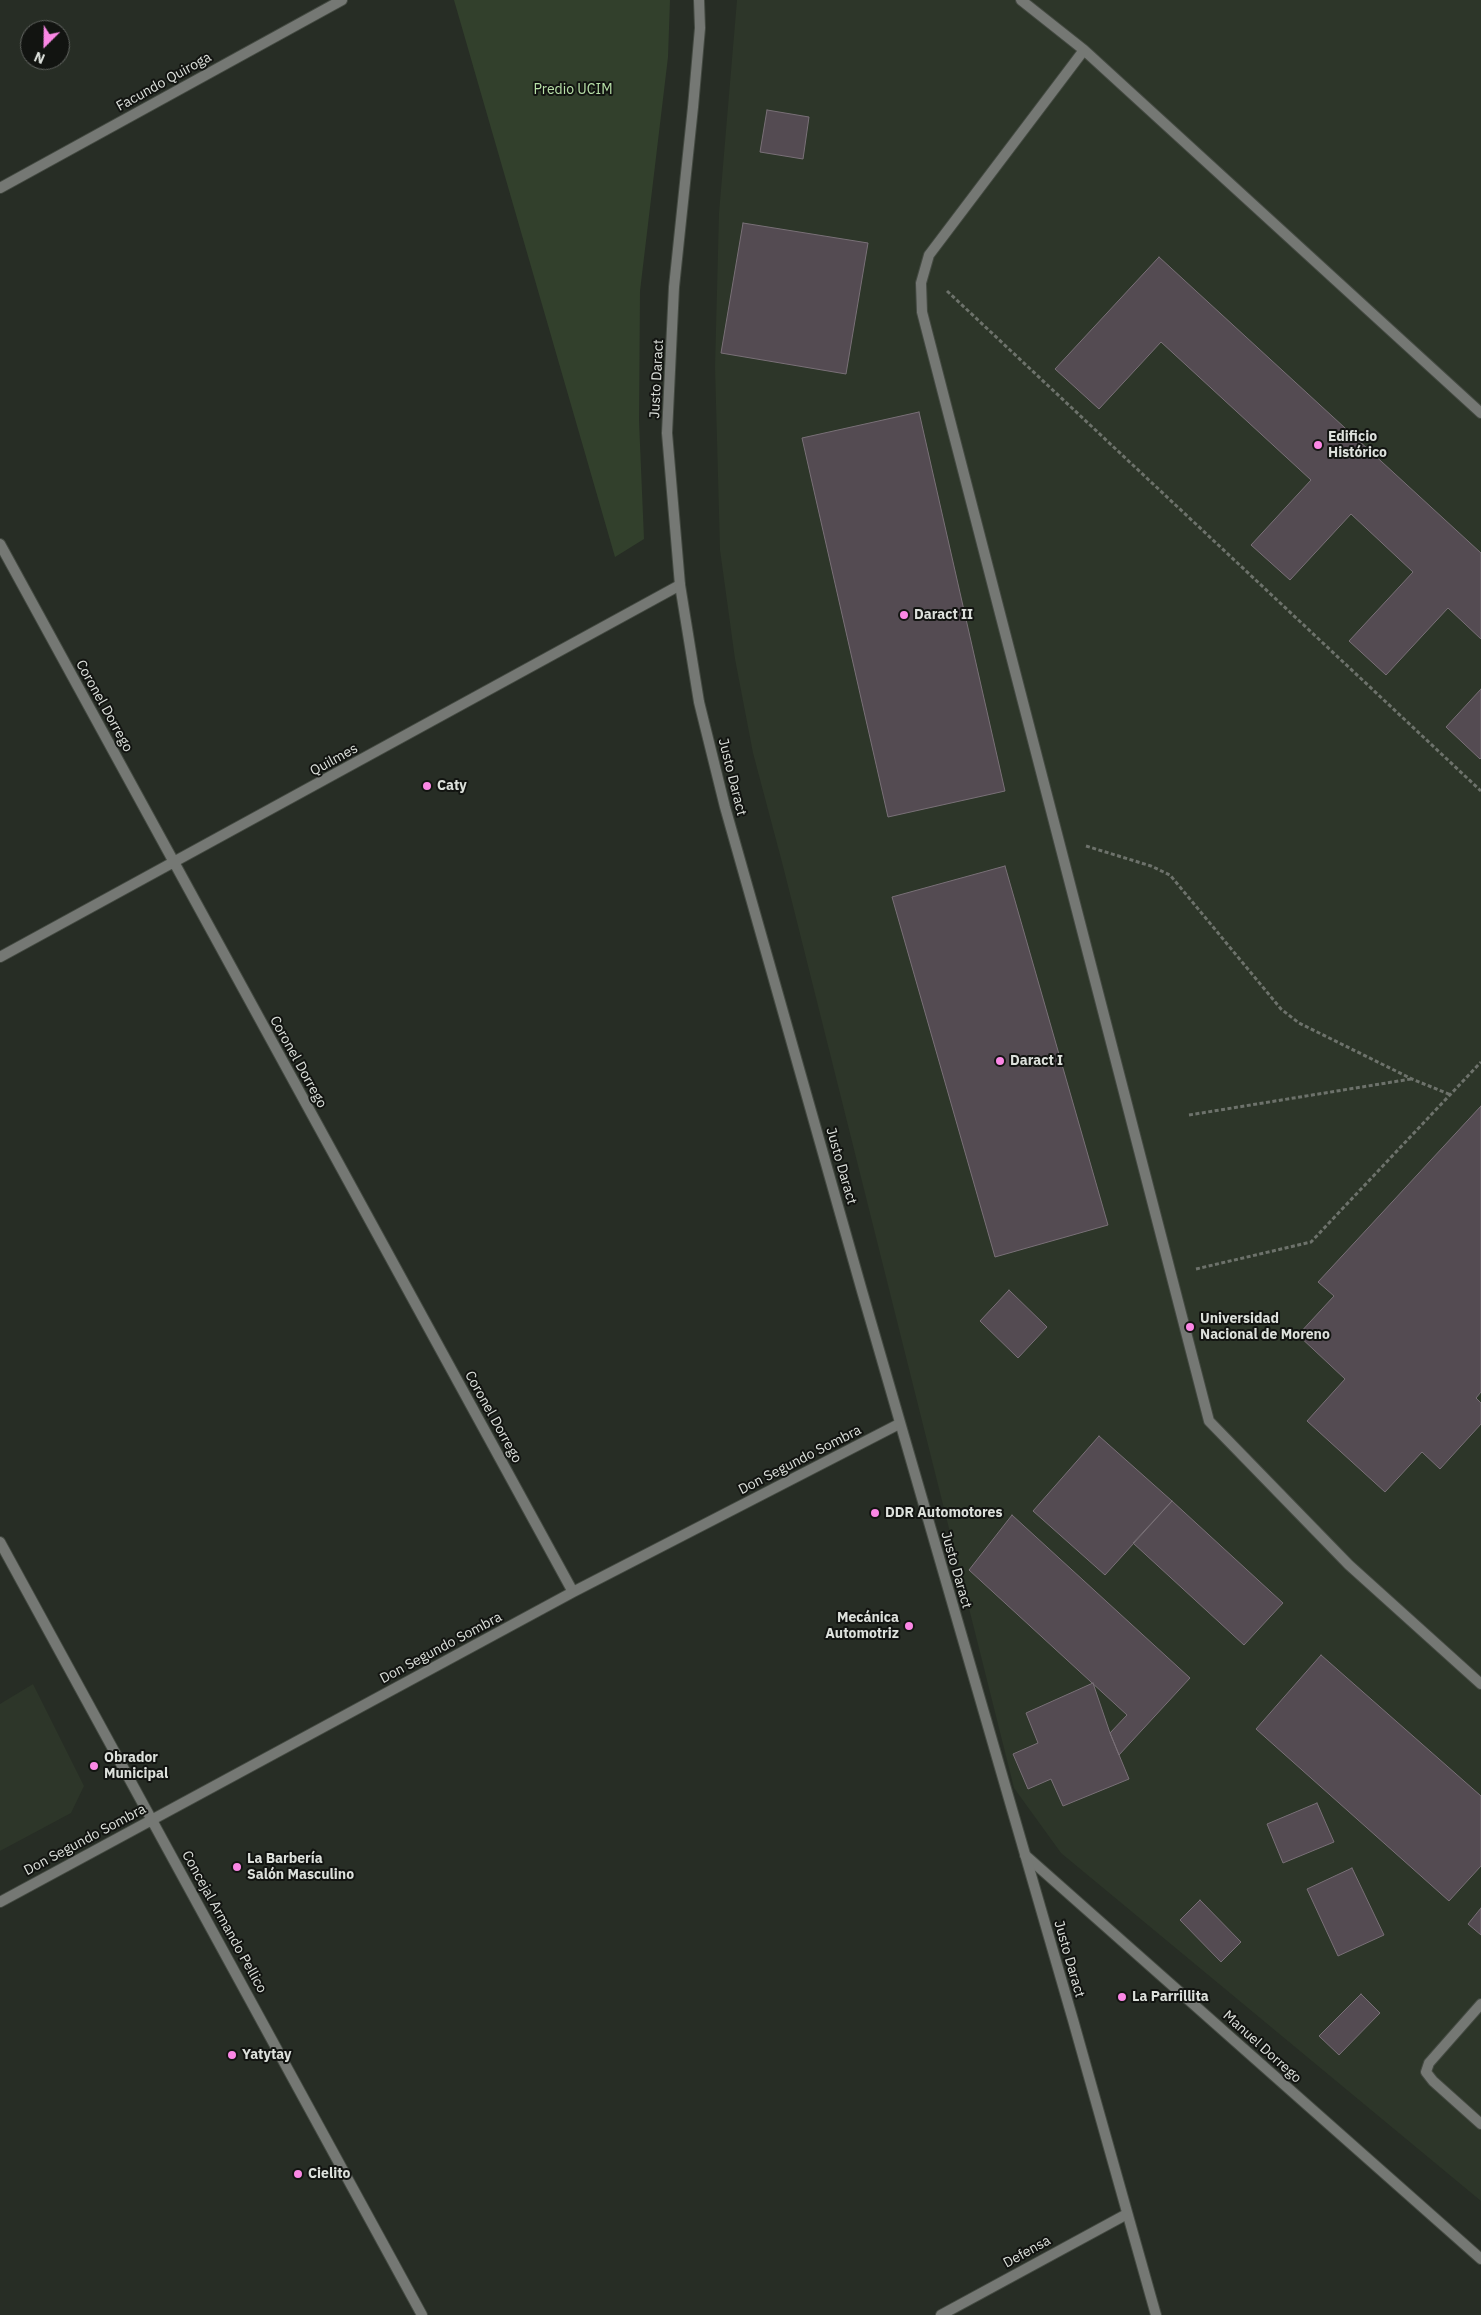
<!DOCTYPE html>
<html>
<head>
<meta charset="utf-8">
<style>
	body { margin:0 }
	#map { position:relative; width:1481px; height:2315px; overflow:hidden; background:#272d25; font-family:"IBM Plex Sans",sans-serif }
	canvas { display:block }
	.north { position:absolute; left:20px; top:20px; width:50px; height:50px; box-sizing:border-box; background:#121411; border:1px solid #636662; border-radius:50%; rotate:203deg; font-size:14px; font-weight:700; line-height:20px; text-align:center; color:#dde1dc }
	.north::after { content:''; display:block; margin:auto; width:18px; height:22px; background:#fb87e5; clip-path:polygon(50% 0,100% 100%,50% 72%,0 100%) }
</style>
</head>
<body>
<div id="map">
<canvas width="1481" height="2315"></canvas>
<div class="north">N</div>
</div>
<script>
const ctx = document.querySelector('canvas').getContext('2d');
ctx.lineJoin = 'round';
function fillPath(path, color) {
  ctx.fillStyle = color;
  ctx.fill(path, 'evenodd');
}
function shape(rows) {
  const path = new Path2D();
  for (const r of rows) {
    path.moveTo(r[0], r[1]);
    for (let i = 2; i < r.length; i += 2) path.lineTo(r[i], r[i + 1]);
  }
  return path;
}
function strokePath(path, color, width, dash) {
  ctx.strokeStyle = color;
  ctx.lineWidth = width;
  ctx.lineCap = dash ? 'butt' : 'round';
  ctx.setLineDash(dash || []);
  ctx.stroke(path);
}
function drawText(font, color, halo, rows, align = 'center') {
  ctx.font = font + ' "IBM Plex Sans",sans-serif';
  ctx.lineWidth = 4;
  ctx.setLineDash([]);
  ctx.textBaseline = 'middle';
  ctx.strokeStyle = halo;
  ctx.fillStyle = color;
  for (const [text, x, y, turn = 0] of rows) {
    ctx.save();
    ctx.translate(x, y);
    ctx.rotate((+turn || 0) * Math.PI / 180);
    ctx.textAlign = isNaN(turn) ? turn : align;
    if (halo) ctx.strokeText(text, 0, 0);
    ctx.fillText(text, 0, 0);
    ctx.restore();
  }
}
const built = shape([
	[737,0,1481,0,1481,2201,1061,1853,1014,1788,783,866,753,753,735,659,720,550,715,367,719,213],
	[33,1684,84,1786,71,1813,0,1851,0,1704]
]);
const green = shape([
	[454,0,670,0,668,57,640,291,639,421,644,539,615,557]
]);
const building = shape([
	[767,110,809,117,803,159,760,152,767,110],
	[743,223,868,243,846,374,721,353,743,223],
	[1159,257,1481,553,1481,639,1448,608,1386,675,1349,641,1413,572,1351,514,1290,580,1251,545,1311,480,1161,342,1099,409,1055,369,1159,257],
	[919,412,1005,791,888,817,802,438,919,412],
	[1481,689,1481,758,1480,759,1446,727,1481,689],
	[1005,866,1108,1225,995,1257,892,897,1005,866],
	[1481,1106,1481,1392,1476,1398,1481,1403,1481,1424,1440,1469,1422,1452,1385,1492,1307,1421,1345,1379,1298,1335,1334,1296,1318,1282,1481,1106],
	[1009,1290,1047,1327,1018,1358,980,1321,1009,1290],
	[1099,1436,1172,1501,1105,1575,1033,1511,1099,1436],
	[1172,1501,1283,1603,1244,1645,1133,1543,1172,1501],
	[1012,1515,1190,1678,1119,1755,1110,1733,1127,1715,969,1570,1012,1515],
	[1321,1655,1481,1796,1481,1866,1449,1901,1256,1729,1321,1655],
	[1093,1683,1110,1733,1129,1779,1063,1806,1051,1779,1028,1789,1013,1754,1038,1743,1026,1713,1093,1683],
	[1317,1803,1334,1842,1283,1863,1267,1824,1317,1803],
	[1352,1868,1384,1935,1338,1956,1307,1889,1352,1868],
	[1200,1900,1241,1942,1221,1962,1180,1920,1200,1900],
	[1481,1908,1481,1935,1468,1924,1481,1908],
	[1361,1994,1380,2013,1339,2055,1319,2036,1361,1994]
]);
const path = shape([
	[947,291,1481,791],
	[1086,846,1151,866,1170,875,1281,1009,1299,1023,1412,1079,1451,1095],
	[1189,1115,1411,1079],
	[1196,1269,1311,1242,1481,1062]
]);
const service = shape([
	[1021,0,1084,50,1481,413],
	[1084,50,929,255,921,283,922,312,1209,1421,1349,1565,1481,1684],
	[1481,2004,1429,2063,1426,2072,1433,2081,1481,2124]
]);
const minor = shape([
	[0,188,342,0],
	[0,544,573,1592],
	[0,957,680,585],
	[0,1542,422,2315],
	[1025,1855,1481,2259],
	[0,1902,573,1592,899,1424],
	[941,2315,1127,2214]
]);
const tertiary = shape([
	[699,0,700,28,693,107,674,287,667,433,680,585,699,702,725,807,862,1291,1073,2020,1156,2315]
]);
const markers = [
	[1318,445,5,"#fb87e5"],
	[904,615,5,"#fb87e5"],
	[427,786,5,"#fb87e5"],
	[1000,1061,5,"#fb87e5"],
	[1190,1327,5,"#fb87e5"],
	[875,1513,5,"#fb87e5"],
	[909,1626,5,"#fb87e5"],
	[94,1766,5,"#fb87e5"],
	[237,1867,5,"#fb87e5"],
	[1122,1997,5,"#fb87e5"],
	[232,2055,5,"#fb87e5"],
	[298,2174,5,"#fb87e5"]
];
const streetNames = [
	["Facundo Quiroga",164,82,-29],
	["Justo Daract",657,379,-87],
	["Coronel Dorrego",104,706,61],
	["Quilmes",334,760,-29],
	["Justo Daract",732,777,76],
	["Coronel Dorrego",298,1062,61],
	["Justo Daract",841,1166,74],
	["Coronel Dorrego",493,1417,61],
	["Don Segundo Sombra",800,1460,-27],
	["Justo Daract",956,1570,74],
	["Don Segundo Sombra",441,1648,-28],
	["Don Segundo Sombra",85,1840,-28],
	["Concejal Armando Pellico",224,1922,61],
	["Justo Daract",1069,1959,74],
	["Manuel Dorrego",1262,2047,42],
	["Defensa",1027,2252,-29]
];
const parkNames = [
	["Predio UCIM",573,90]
];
const poiNames = [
	["Edificio",1328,437],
	["Histórico",1328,453],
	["Daract II",914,615],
	["Caty",437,786],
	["Daract I",1010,1061],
	["Universidad",1200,1319],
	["Nacional de Moreno",1200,1335],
	["DDR Automotores",885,1513],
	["Mecánica",899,1618,"right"],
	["Automotriz",899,1634,"right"],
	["Obrador",104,1758],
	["Municipal",104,1774],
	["La Barbería",247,1859],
	["Salón Masculino",247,1875],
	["La Parrillita",1132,1997],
	["Yatytay",242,2055],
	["Cielito",308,2174]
];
fillPath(built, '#2d3629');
fillPath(green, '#32402c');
fillPath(building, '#544b52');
strokePath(building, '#797077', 1);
strokePath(service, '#444a42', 12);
strokePath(minor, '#444a42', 12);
strokePath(tertiary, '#444a42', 12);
strokePath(path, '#6d726b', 3, [4, 2.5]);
strokePath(service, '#757874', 10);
strokePath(minor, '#757874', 10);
strokePath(tertiary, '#757874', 10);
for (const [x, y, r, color] of markers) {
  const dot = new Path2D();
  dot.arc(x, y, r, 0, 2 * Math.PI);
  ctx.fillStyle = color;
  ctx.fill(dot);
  strokePath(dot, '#121411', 2);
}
drawText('14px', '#dde1dc', '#121411', streetNames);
drawText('14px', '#b8e0a8', '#121411', parkNames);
drawText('bold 14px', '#dde1dc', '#121411', poiNames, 'left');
</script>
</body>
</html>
